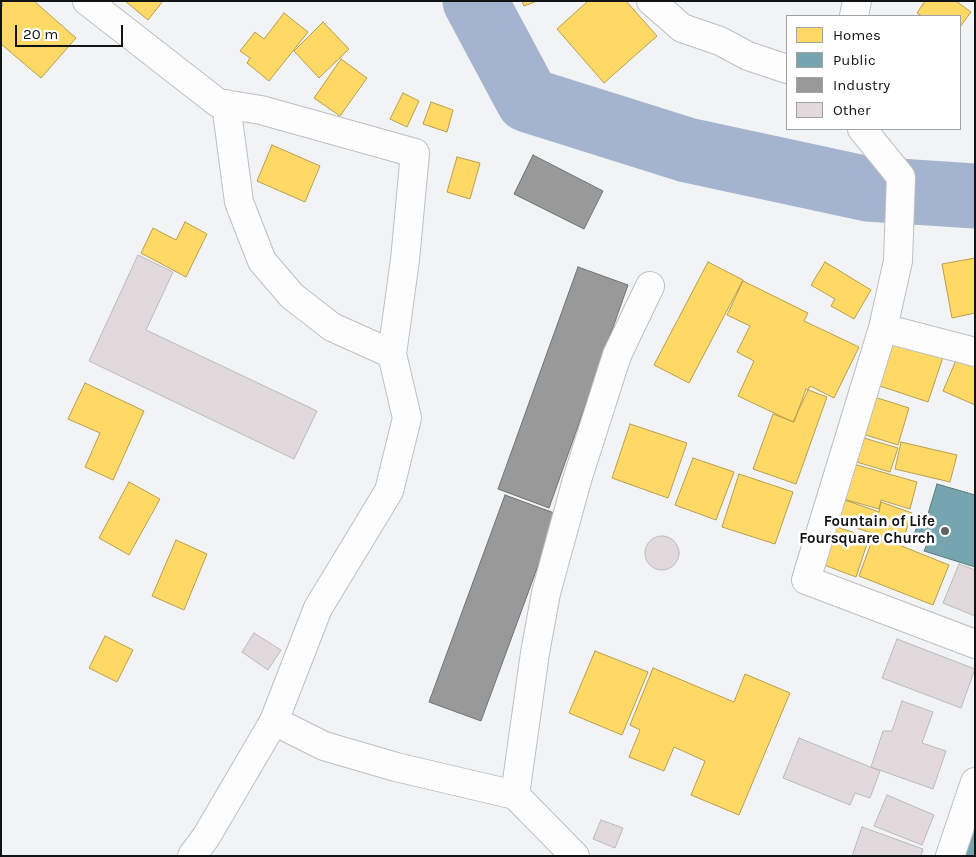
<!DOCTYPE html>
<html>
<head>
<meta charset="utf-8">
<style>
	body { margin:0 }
	#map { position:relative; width:976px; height:857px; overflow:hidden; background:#f2f3f5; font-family:Karla,sans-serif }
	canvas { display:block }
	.frame { position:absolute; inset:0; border:2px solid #121314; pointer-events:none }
	.legend { position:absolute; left:786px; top:15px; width:175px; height:115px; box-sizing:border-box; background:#fff; border:1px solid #a0a1a1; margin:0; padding:6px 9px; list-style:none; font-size:15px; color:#121314 }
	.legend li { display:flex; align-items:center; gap:10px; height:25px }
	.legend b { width:25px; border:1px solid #a0a1a1 }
	.scale { position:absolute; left:15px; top:25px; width:108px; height:22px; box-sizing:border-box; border:2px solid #121314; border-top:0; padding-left:6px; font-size:15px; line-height:18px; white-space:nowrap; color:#121314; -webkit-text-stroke:4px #fff; paint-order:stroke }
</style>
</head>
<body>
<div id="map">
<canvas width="976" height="857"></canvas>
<div class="frame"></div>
<ul class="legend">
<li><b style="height:14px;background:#ffd966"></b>Homes</li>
<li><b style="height:14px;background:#76a5af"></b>Public</li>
<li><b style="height:14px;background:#999"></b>Industry</li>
<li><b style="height:14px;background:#e2d9dd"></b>Other</li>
</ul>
<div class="scale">20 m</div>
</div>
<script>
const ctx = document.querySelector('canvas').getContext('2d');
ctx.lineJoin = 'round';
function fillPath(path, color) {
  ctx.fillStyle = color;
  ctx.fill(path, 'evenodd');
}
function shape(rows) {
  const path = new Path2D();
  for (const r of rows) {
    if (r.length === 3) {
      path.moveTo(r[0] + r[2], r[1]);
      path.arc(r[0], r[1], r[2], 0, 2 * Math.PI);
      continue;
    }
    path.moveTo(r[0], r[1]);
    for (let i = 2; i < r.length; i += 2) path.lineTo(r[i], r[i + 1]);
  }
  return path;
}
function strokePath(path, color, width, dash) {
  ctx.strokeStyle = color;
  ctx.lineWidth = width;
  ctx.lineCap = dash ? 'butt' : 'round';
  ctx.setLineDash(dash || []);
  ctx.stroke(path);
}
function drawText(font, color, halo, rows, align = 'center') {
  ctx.font = font + ' Karla,sans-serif';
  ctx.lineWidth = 5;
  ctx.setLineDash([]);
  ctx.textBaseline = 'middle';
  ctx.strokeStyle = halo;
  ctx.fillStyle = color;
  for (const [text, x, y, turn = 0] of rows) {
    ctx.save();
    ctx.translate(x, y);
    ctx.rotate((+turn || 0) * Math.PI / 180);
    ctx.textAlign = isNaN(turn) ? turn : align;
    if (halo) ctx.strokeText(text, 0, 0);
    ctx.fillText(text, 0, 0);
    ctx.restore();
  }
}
const homes = shape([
	[1,1,34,1,76,38,41,78,1,44,1,8,3,5,1,1],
	[125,1,163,1,148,20,125,1],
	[522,1,537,1,524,6,522,1],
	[588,1,626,1,657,36,604,83,557,29,588,1],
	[925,1,956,1,971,12,960,27,960,16,922,16,917,13,925,1],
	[284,13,308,32,269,81,247,63,250,58,240,51,255,32,264,39,284,13],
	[323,22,349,49,319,78,294,51,323,22],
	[341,59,367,78,340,116,314,98,341,59],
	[403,93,419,101,407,127,390,119,403,93],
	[431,102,453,110,447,132,423,124,431,102],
	[272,145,320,166,305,202,257,181,272,145],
	[457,157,480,163,470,199,447,192,457,157],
	[185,222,207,234,186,277,141,253,153,228,176,240,185,222],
	[975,258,975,313,952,318,942,264,975,258],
	[708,262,743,280,689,383,654,365,708,262],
	[825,262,871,290,854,319,831,306,835,299,811,285,825,262],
	[743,281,808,313,804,321,859,347,834,398,810,386,793,422,738,396,754,361,737,352,750,326,727,315,743,281],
	[892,340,943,357,928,402,877,385,892,340],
	[957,358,975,366,975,405,943,391,957,358],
	[85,383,144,411,113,480,85,467,100,433,68,419,85,383],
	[806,389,827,397,796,484,753,469,773,414,794,422,806,389],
	[868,395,909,408,898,445,856,432,868,395],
	[630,424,687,443,668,498,612,478,630,424],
	[857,436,898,448,890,472,850,460,857,436],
	[901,442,957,455,950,482,895,469,901,442],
	[693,458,734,472,716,520,675,505,693,458],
	[850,463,917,482,910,509,881,500,879,509,840,498,850,463],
	[739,474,793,492,775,544,722,527,739,474],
	[129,482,160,499,129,555,99,538,129,482],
	[845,500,879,512,881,502,912,513,902,543,838,522,845,500],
	[832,525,869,538,856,577,819,563,832,525],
	[874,535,949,565,933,605,859,576,874,535],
	[176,540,207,554,184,610,152,596,176,540],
	[105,636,133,650,117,682,89,668,105,636],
	[595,651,648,672,622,735,569,713,595,651],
	[653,668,734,702,745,674,790,693,739,815,691,795,705,761,674,747,664,771,629,757,640,730,630,725,653,668]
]);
const public = shape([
	[937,484,975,495,975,567,924,551,928,542,913,538,918,523,925,524,937,484],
	[975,816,975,856,962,856,975,816]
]);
const industry = shape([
	[533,155,603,191,584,229,514,194,533,155],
	[578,267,628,285,549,508,498,489,578,267],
	[505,495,557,514,481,721,429,702,505,495]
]);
const river = shape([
	[475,1,528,100,687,150,868,189,975,196]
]);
const building = shape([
	[138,255,173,272,146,330,317,411,294,459,89,361,138,255],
	[662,553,17],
	[959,564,975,570,975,616,943,603,959,564],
	[254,633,281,650,268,670,242,652,254,633],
	[897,639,975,669,961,708,882,678,897,639],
	[902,701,933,712,922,743,946,751,933,789,871,767,883,731,892,731,902,701],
	[799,738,880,771,870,798,855,793,850,805,783,778,799,738],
	[887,795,934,815,922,845,874,826,887,795],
	[601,820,623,828,615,848,593,839,601,820],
	[862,827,923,849,921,856,852,856,862,827]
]);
const minor = shape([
	[87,1,218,103,261,110,415,153,405,260,392,354,407,418,389,491,318,608,274,721,206,837,192,856],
	[651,1,682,28,720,41,748,56,787,69],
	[854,16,857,1],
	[226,104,239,202,262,261,292,296,332,327,392,354],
	[862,129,901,177,898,261,883,328,806,580,975,644],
	[883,328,975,352],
	[274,721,324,746,396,767,515,795,575,856],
	[515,795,535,653,546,593,577,480,617,355,650,286],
	[950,856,975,782]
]);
const markers = [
	[945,531,5,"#606163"]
];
const poiNames = [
	["Fountain of Life",935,522],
	["Foursquare Church",935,539]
];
fillPath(homes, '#ffd966');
strokePath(homes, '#b89e4d', 1);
fillPath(public, '#76a5af');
strokePath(public, '#587980', 1);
fillPath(industry, '#999');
strokePath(industry, '#707171', 1);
strokePath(river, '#a4b4ce', 65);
fillPath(building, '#e2d9dd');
strokePath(building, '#bababb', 1);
strokePath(minor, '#bfbfc1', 30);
strokePath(minor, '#fdfdfe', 28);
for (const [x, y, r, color] of markers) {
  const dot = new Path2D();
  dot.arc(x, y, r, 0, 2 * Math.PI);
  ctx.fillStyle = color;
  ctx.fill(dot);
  strokePath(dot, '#fff', 2);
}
drawText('bold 15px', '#121314', '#fff', poiNames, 'right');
</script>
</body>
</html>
